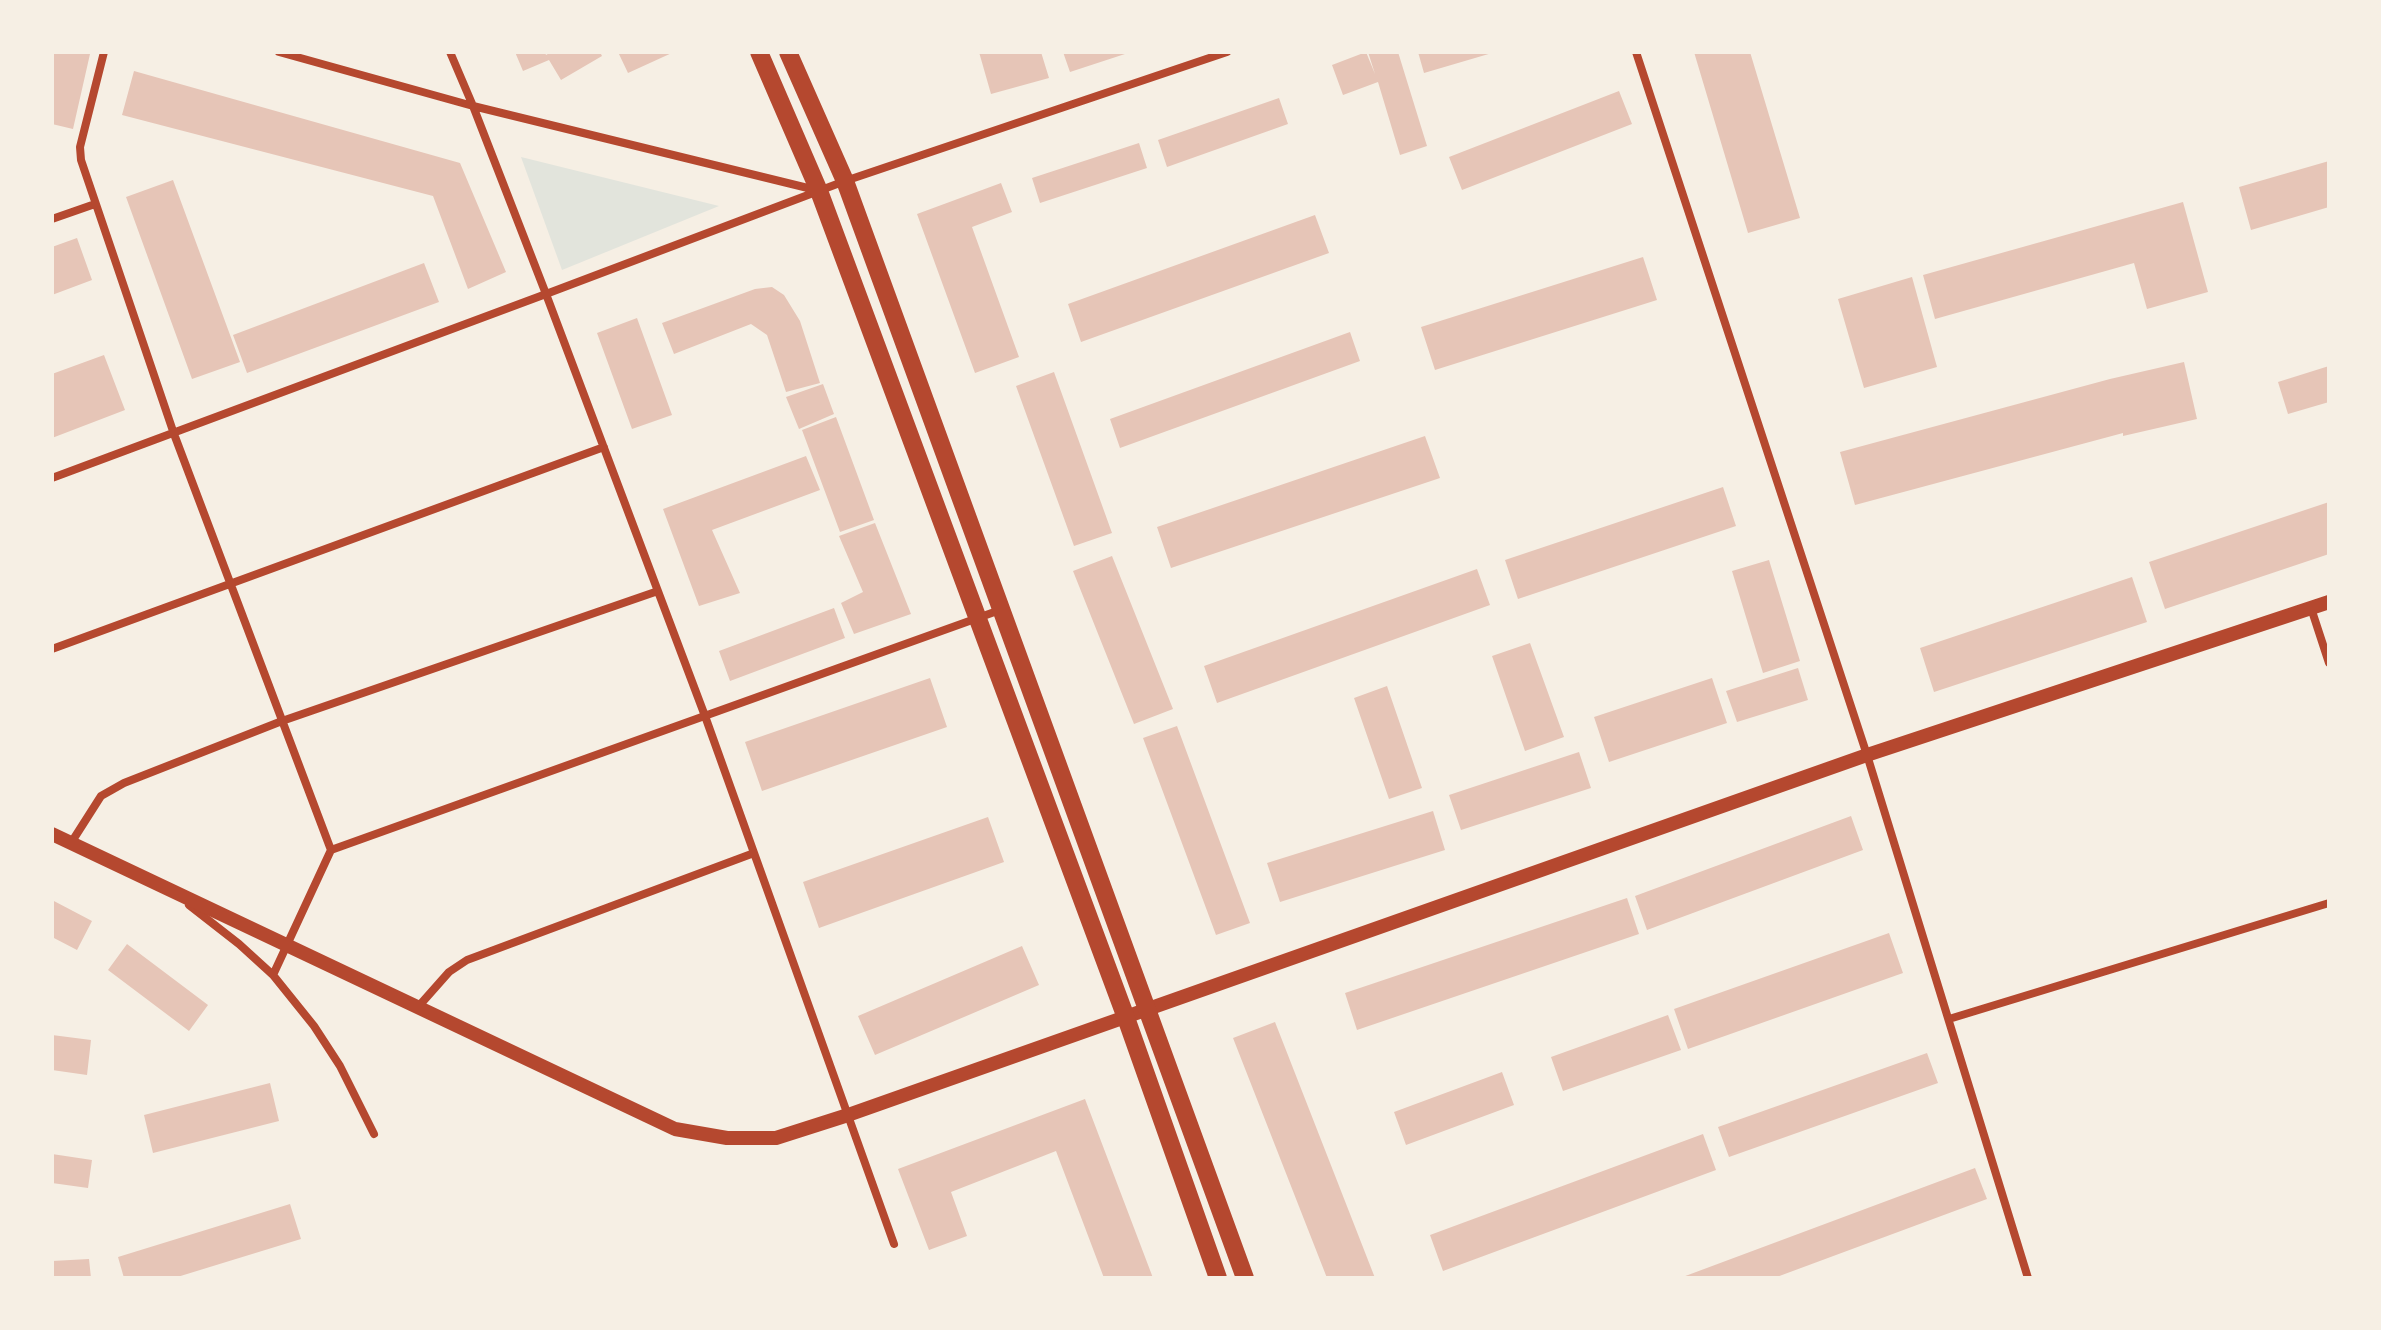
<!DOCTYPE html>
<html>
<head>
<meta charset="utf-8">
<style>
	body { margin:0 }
	#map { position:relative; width:2381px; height:1330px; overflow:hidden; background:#f6efe4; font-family:"Open Sans",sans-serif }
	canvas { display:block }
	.frame { position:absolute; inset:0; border:54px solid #f6efe4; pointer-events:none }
</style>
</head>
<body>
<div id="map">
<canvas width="2381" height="1330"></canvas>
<div class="frame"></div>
</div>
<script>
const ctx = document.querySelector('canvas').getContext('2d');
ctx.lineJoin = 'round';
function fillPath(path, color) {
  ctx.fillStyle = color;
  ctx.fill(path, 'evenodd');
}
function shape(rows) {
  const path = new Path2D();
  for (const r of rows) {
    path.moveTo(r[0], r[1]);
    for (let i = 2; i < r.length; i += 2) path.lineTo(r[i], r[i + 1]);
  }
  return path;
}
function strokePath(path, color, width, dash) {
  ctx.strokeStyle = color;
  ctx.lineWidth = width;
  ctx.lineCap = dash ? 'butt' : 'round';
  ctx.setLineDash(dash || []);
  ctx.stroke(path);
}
const green = shape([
	[521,157,719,206,562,270]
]);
const building = shape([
	[52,52,90,54,73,129,52,124],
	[515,52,545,52,546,55,551,52,600,52,602,56,561,80,549,60,523,71],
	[618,52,674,52,628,73],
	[979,52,1041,52,1049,78,991,94],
	[1063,52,1128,52,1128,53,1070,72],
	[1366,52,1375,74,1368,52,1398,52,1427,146,1400,155,1378,82,1343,95,1332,65],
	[1418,52,1491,52,1492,53,1424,73],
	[1694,52,1750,52,1800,218,1748,233],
	[134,71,460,163,506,272,468,289,433,196,122,115],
	[1619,91,1632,124,1462,190,1449,157],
	[1279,98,1288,124,1167,167,1158,140],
	[1139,143,1147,168,1040,203,1032,178],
	[2329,161,2329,207,2251,230,2239,187],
	[173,180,240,362,192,379,126,197],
	[1001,183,1012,212,972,227,1019,357,975,373,917,214],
	[2183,202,2208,292,2147,309,2134,263,1935,319,1923,275],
	[1315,215,1329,253,1081,342,1068,304],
	[77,238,92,280,52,295,52,247],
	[1643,257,1657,300,1435,370,1421,327],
	[424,263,439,302,247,373,233,335],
	[1912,277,1937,367,1864,388,1838,299],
	[772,287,784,295,800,321,820,383,786,392,767,335,751,324,674,354,662,323,755,289],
	[637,318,672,415,632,429,597,333],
	[1350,332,1360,361,1120,448,1110,419],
	[104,355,125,410,52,438,52,374],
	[2184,362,2197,419,2123,436,2123,433,1855,505,1840,452,2110,379],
	[2329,366,2329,402,2288,414,2278,382],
	[1054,372,1112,533,1074,546,1016,386],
	[823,384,834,414,799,429,786,397],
	[836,417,874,520,840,532,802,430],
	[1425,436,1440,478,1171,568,1157,527],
	[806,456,820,490,712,530,740,593,699,606,663,509],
	[1723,487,1736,526,1518,599,1505,560],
	[2329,502,2329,554,2165,609,2149,562],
	[875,523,911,614,854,634,841,603,863,592,839,536],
	[1112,556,1173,709,1134,724,1073,571],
	[1769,560,1800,661,1763,673,1732,571],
	[1477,569,1490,605,1217,703,1204,666],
	[2132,577,2147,622,1934,692,1920,648],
	[834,608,845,638,730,681,719,651],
	[1530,643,1564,737,1525,751,1492,656],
	[1798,668,1808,700,1737,722,1726,691],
	[930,678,947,727,762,791,745,742],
	[1712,678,1727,723,1609,762,1594,717],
	[1387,686,1422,788,1389,799,1354,698],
	[1177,726,1250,923,1216,935,1143,738],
	[1579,752,1591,788,1461,830,1449,795],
	[1433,811,1445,850,1280,902,1267,863],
	[1851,816,1863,850,1647,930,1635,896],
	[988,817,1004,862,819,928,803,882],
	[1627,898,1639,934,1357,1030,1345,993],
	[52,900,92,921,77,950,52,937],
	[1889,933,1903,973,1688,1049,1674,1009],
	[127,944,208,1005,189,1031,108,970],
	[1022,946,1039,985,875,1055,858,1016],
	[1668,1015,1681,1050,1563,1091,1551,1057],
	[1275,1022,1375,1278,1327,1278,1233,1038],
	[52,1035,91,1040,87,1075,52,1070],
	[1927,1053,1938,1083,1729,1157,1718,1127],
	[1502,1072,1514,1105,1406,1145,1394,1112],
	[270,1083,279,1121,153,1153,144,1115],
	[1085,1099,1153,1278,1104,1278,1056,1151,951,1192,967,1236,929,1250,898,1169],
	[1703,1134,1716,1170,1443,1271,1430,1235],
	[52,1154,92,1160,88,1188,52,1183],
	[1975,1168,1987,1199,1774,1278,1680,1278],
	[290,1204,301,1239,174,1278,124,1278,118,1257],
	[89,1259,91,1278,52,1278,52,1261]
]);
const minor = shape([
	[104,52,80,147,81,160,174,434,331,850],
	[279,52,473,106,816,190],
	[450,52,473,106,546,294,705,716,894,1244],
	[1636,52,1867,755,2028,1278],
	[52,219,95,204],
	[52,478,546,294,845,181,1227,52],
	[2311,608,2329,663],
	[52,649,604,447],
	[71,843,101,796,124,783,282,721,658,591],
	[189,905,239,944,273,975,314,1026,340,1066,374,1134],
	[273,975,331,850,1000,610],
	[418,1007,449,972,467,960,754,853],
	[1949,1019,2329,903]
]);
const tertiary = shape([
	[52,834,675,1129,727,1138,776,1138,848,1115,1867,755,2329,602]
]);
const trunk = shape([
	[759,52,819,191,1125,1015,1218,1278],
	[788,52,845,181,1245,1278]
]);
fillPath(green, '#e2e4dc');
fillPath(building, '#e6c5b7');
strokePath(minor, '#b5482f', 8);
strokePath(tertiary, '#b5482f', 14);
strokePath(trunk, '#b5482f', 18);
</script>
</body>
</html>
